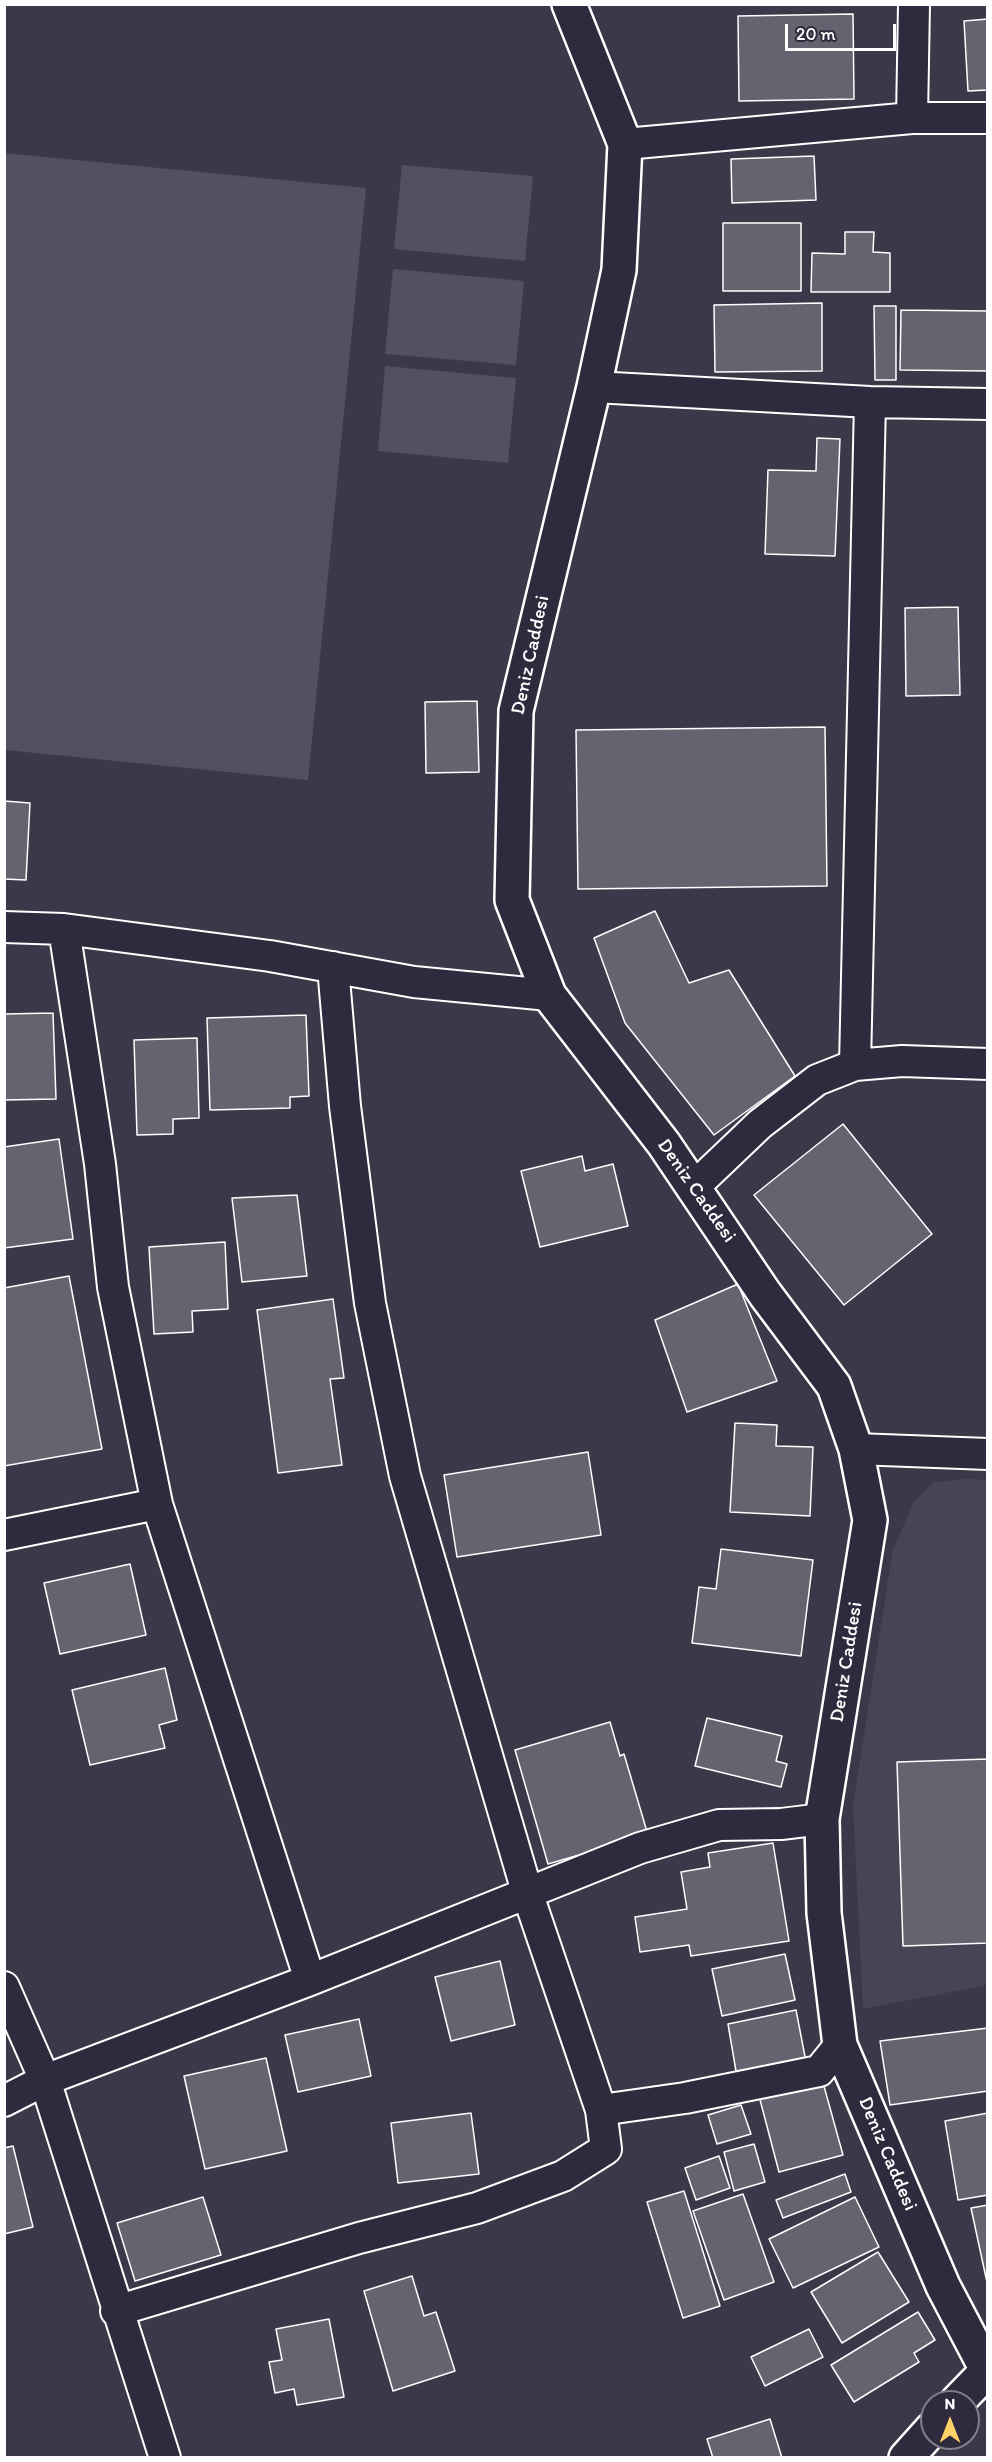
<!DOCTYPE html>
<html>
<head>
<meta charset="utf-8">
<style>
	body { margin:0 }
	#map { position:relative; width:992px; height:2462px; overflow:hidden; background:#3c3749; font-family:Itim,sans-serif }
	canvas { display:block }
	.frame { position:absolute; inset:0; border:6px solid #fff; pointer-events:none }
	.north { position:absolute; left:920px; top:2390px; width:60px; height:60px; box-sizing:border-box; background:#2f2a3d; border:2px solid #827f8b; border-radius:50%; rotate:0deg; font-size:16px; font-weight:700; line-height:24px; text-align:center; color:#fff }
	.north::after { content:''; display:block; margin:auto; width:21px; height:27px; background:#ffd166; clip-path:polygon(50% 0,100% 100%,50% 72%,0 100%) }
	.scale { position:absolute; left:785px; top:24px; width:111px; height:27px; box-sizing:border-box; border:3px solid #fff; border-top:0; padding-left:8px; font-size:18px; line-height:21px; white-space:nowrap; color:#fff; -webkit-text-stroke:4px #2f2a3d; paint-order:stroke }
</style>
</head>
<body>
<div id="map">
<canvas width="992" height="2462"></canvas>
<div class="frame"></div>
<div class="north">N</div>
<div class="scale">20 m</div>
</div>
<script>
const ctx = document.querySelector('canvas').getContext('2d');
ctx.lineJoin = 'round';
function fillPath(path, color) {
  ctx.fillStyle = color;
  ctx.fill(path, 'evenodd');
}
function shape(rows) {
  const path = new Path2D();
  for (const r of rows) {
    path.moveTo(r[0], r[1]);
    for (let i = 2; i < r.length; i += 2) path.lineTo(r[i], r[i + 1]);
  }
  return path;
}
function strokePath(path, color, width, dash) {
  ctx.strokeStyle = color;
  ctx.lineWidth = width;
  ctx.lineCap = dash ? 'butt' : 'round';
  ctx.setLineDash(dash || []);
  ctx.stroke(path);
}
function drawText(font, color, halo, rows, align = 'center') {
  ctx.font = font + ' Itim,sans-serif';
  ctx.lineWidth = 6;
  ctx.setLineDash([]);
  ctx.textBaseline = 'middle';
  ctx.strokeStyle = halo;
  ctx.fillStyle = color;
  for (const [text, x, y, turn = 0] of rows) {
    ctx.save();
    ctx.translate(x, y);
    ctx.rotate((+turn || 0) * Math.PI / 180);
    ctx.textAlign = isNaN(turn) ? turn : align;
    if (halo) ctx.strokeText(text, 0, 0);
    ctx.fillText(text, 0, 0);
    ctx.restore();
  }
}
const built = shape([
	[967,1479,987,1480,987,1985,863,2009,853,1806,893,1549,914,1502,933,1482]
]);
const green = shape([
	[4,153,366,188,308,780,5,750],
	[402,165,533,176,525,261,394,249],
	[393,269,524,281,516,365,385,354],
	[385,366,516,378,508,463,378,451]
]);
const building = shape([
	[853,14,854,99,739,101,738,16,853,14],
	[988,19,988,90,968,91,964,21,988,19],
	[814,156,816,200,732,203,731,159,814,156],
	[723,223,801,223,801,291,723,291,723,223],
	[845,232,874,232,873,252,890,253,890,292,811,292,812,253,845,254,845,232],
	[822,303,822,371,715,372,714,305,822,303],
	[874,306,896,306,896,380,875,380,874,306],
	[901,310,988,311,988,371,900,370,901,310],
	[817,438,840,439,835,556,765,554,768,470,816,471,817,438],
	[958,607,960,695,906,696,905,608,958,607],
	[477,701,479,772,426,773,425,702,477,701],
	[825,727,827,886,578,889,576,730,825,727],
	[4,801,30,803,26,880,4,879,4,801],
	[655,911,689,983,729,970,795,1076,714,1135,625,1023,594,938,655,911],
	[53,1013,56,1099,4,1100,4,1014,53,1013],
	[306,1015,309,1096,290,1097,290,1108,210,1110,207,1018,306,1015],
	[197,1038,199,1118,173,1119,173,1134,137,1135,134,1040,197,1038],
	[843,1124,932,1234,844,1305,754,1195,843,1124],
	[59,1139,73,1239,4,1248,4,1147,59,1139],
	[582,1156,585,1171,613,1164,628,1226,540,1247,521,1171,582,1156],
	[297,1195,307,1276,242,1282,232,1198,297,1195],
	[225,1242,228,1309,192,1311,193,1332,154,1334,149,1247,225,1242],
	[69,1276,102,1449,4,1466,4,1288,69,1276],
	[738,1284,777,1381,687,1412,655,1320,738,1284],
	[333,1299,344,1378,330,1379,342,1465,278,1473,257,1310,333,1299],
	[735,1423,777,1425,776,1446,813,1447,810,1516,730,1512,735,1423],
	[588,1452,601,1535,457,1557,444,1475,588,1452],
	[721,1549,813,1560,801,1656,692,1643,699,1587,716,1589,721,1549],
	[130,1564,146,1635,60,1654,44,1583,130,1564],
	[165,1668,177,1720,159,1725,165,1748,90,1765,72,1690,165,1668],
	[707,1718,782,1736,776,1761,787,1764,781,1787,695,1766,707,1718],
	[610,1722,620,1756,624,1754,648,1835,548,1864,515,1750,610,1722],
	[988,1759,988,1943,903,1946,897,1762,988,1759],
	[773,1843,789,1941,691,1956,689,1945,640,1952,635,1917,687,1909,681,1872,710,1867,708,1853,773,1843],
	[785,1954,795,2000,722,2016,712,1969,785,1954],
	[500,1961,515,2025,451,2041,435,1977,500,1961],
	[796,2010,807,2067,738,2083,728,2024,796,2010],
	[359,2019,371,2076,298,2092,285,2035,359,2019],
	[988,2028,988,2091,890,2105,880,2041,988,2028],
	[266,2058,287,2151,205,2169,184,2076,266,2058],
	[822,2079,843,2155,779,2172,759,2096,822,2079],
	[741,2105,751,2134,717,2144,708,2115,741,2105],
	[471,2113,479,2174,398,2183,391,2123,471,2113],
	[988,2113,988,2195,958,2200,945,2121,988,2113],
	[754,2144,765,2182,734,2191,724,2152,754,2144],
	[13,2146,33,2227,4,2234,4,2148,13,2146],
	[719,2156,730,2188,696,2200,685,2168,719,2156],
	[845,2174,851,2192,783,2218,776,2200,845,2174],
	[684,2191,720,2306,683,2318,647,2202,684,2191],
	[743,2194,774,2282,724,2300,693,2211,743,2194],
	[203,2197,221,2255,135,2281,117,2223,203,2197],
	[855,2197,879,2247,793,2288,769,2239,855,2197],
	[988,2205,988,2287,971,2208,988,2205],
	[878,2252,909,2302,842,2343,811,2292,878,2252],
	[412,2276,424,2316,436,2312,455,2371,393,2391,364,2291,412,2276],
	[918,2312,935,2340,914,2353,919,2362,854,2402,831,2365,918,2312],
	[329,2319,344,2397,297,2405,294,2389,275,2393,269,2362,282,2360,276,2329,329,2319],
	[809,2329,823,2357,765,2386,751,2357,809,2329],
	[770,2419,782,2458,713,2458,707,2439,770,2419]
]);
const street = shape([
	[912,118,914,4],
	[625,144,912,118,988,118],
	[594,387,870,402,988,404],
	[4,927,64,929,270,956,414,982,549,995],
	[64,929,100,1164,113,1287,157,1504,310,1980],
	[333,967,345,1106,370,1303,405,1476,528,1895,601,2110],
	[855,1065,870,402],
	[695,1186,760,1124,817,1080,855,1065,902,1061,988,1064],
	[856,1449,988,1454],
	[4,1535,157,1504],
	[4,1987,45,2080,165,2458],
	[4,2101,45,2080,310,1980,640,1848,719,1825,781,1824,822,1819],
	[116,2311,359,2238,477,2208,563,2176,606,2149,601,2110,685,2098,819,2071,840,2045]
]);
const secondary = shape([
	[569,4,625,144,619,270,594,387,516,711,512,900,549,995,664,1144,765,1294,834,1386,856,1449,870,1520,822,1819,824,1913,840,2045,943,2286,987,2370],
	[957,2402,988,2370],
	[906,2458,932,2429]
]);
const streetNames = [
	["Deniz Caddesi",531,655,-78],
	["Deniz Caddesi",696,1191,55],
	["Deniz Caddesi",847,1662,-81],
	["Deniz Caddesi",887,2154,67]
];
fillPath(built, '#494455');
fillPath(green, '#555060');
fillPath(building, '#666270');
strokePath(building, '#fff', 1.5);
strokePath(street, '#fff', 34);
strokePath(secondary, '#fff', 38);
strokePath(street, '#2f2a3d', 30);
strokePath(secondary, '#2f2a3d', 33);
drawText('20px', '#fff', '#2f2a3d', streetNames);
</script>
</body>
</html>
